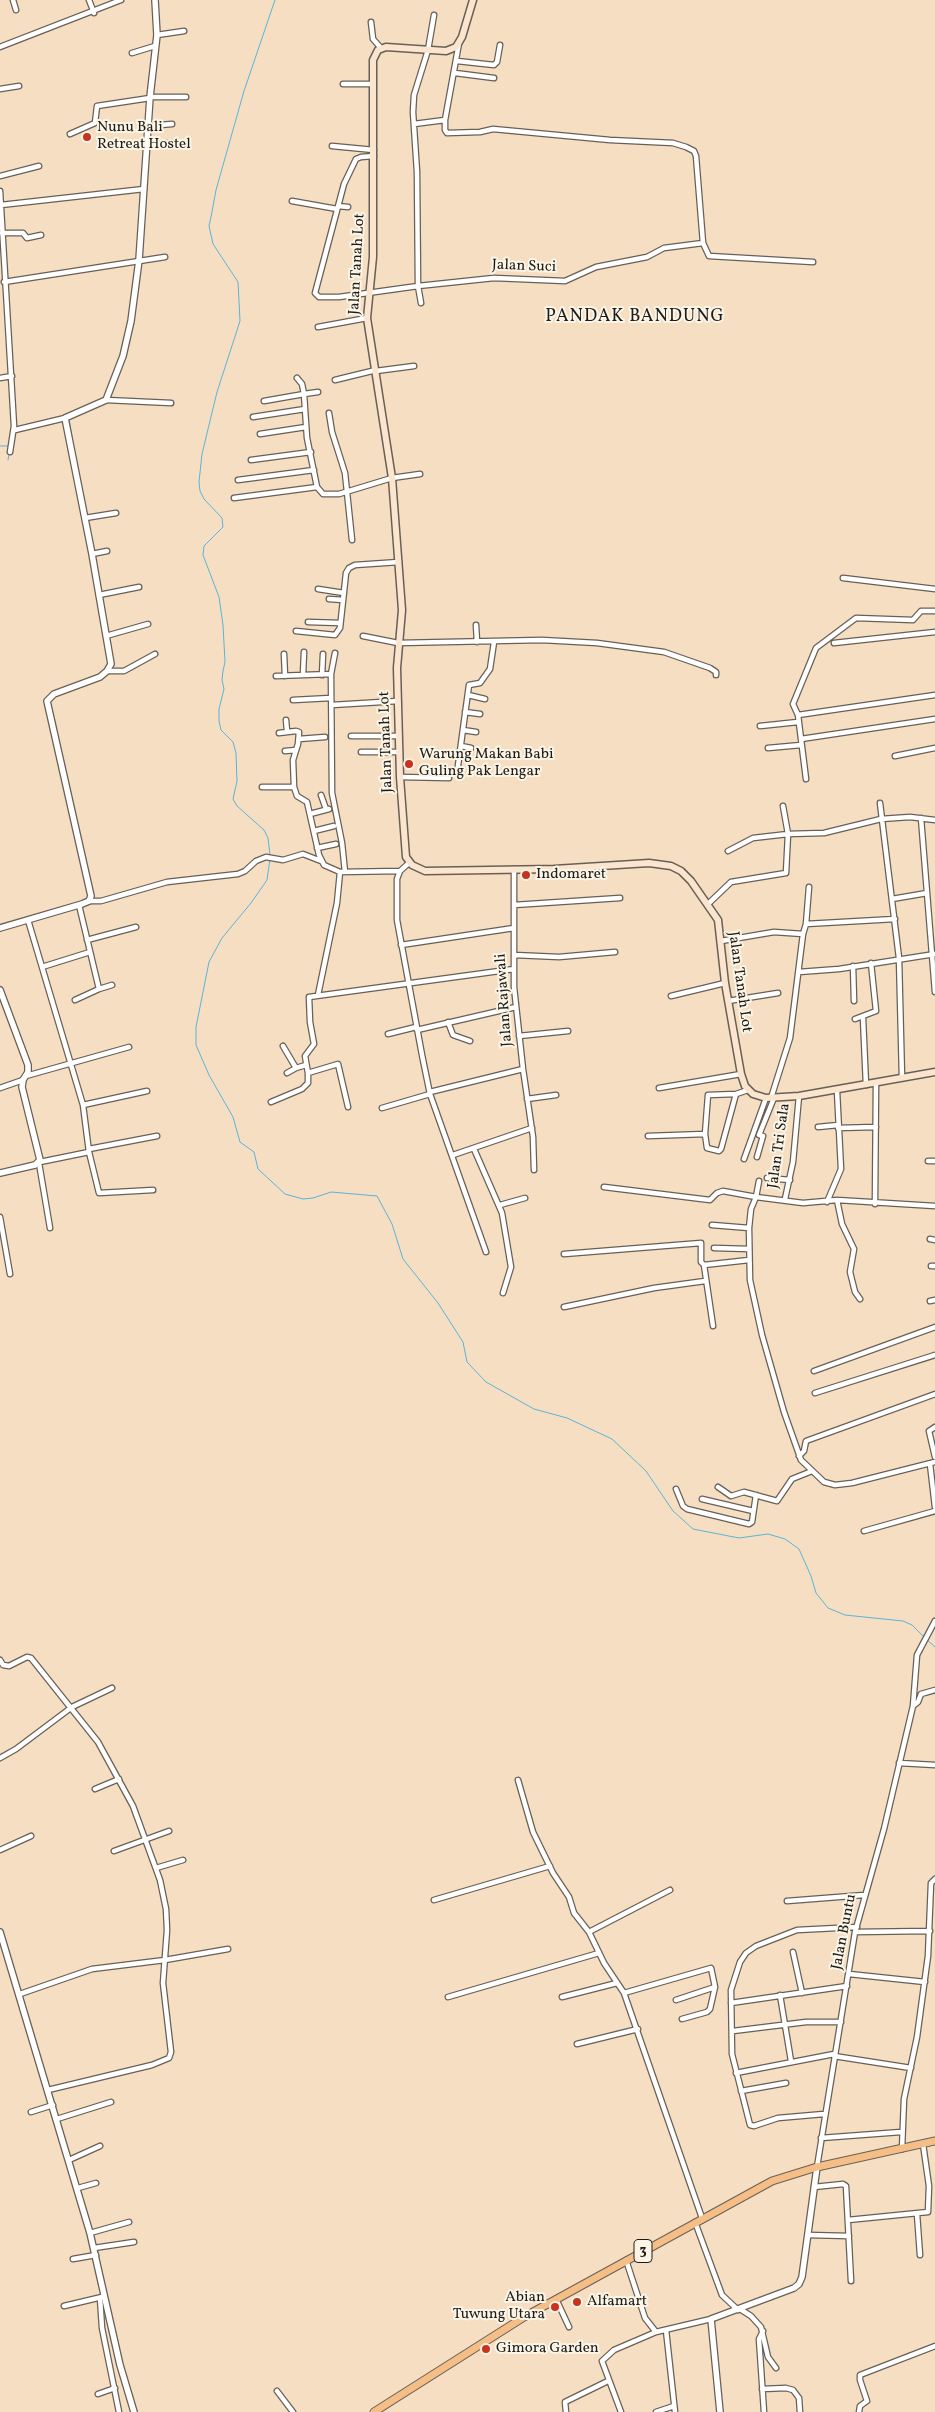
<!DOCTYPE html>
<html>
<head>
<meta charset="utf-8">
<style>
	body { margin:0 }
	canvas { display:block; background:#f5dec2 }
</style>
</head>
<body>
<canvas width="935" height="2412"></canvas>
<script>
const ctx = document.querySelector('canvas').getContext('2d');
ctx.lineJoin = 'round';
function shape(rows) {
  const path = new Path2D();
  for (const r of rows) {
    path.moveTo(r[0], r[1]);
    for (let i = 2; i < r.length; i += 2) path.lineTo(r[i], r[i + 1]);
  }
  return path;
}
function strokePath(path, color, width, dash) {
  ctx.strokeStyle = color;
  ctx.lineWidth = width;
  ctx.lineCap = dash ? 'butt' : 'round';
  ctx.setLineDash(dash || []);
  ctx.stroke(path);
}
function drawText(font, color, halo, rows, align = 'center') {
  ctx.font = font + ' Vollkorn,serif';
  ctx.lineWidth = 4;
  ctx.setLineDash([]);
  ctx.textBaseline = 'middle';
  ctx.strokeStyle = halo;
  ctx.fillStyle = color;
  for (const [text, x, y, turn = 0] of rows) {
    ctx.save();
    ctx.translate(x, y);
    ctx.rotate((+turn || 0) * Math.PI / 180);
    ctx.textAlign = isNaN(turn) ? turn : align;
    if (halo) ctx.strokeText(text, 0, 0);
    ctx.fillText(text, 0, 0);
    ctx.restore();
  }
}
const stream = shape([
	[9,379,11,410],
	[53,419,69,415],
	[69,419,72,437],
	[0,446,9,446],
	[8,460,9,454],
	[270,855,268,838,264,830,237,806,233,799,237,781,236,753,233,742,221,730,219,721,219,709,224,689,222,680,223,671,225,662,223,625,219,597,203,555,204,546,223,527,222,518,204,499,200,491,199,482,202,454,217,392,240,321,238,282,213,244,209,226,211,217,216,190,244,91,275,0],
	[270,859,267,880,251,903,222,938,209,962,196,1027,196,1045,209,1075,233,1117,240,1142,254,1152,258,1169,285,1194,303,1199,313,1198,331,1192,377,1196,392,1224,403,1259,438,1303,463,1342,467,1362,486,1382,534,1409,567,1418,612,1439,646,1471,673,1511,693,1529,739,1538,768,1534,785,1539,799,1549,811,1576,816,1593,828,1608,845,1615,903,1621,912,1625,924,1637],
	[926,1639,935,1647]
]);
const minor = shape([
	[13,0,16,10],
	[89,0,94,13],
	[371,22,373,39,381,48],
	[157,35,184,31],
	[459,43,445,120,445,130,447,133,480,132,493,129,610,140,673,143,686,147,694,151,696,156,703,243,709,256,813,262],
	[0,47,121,0],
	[132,53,155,46],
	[457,61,494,65,497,62,500,45],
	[455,73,494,78],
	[343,84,373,84],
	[0,89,19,86],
	[150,97,186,97],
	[414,124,445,120],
	[148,126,172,124],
	[70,134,95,123,97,106,150,98],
	[147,144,176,143],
	[332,146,374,150],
	[374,156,361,157,356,159,344,184,315,293,319,297,339,297,418,286,494,278,565,281,596,267,647,257,664,248,703,243],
	[0,176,39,166],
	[0,191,14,426,10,452],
	[292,201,337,209],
	[1,205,144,189],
	[338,206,348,207],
	[2,233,23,233,27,238,41,235],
	[4,282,165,257],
	[421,303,418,286,417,172,413,112,414,95,428,50,434,15],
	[318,327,367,318],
	[376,371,414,366],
	[0,378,12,376],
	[297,378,302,384,304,394,318,392],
	[335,380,376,370],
	[106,400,171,403],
	[264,401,304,394,307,438,317,487,323,494,339,494,392,478,420,474],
	[329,413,332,432,345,473,352,540],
	[253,417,305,409],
	[15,430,65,418],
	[260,434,306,427],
	[251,460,311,452],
	[238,480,314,470],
	[234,498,317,487],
	[85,518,116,513],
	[92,554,107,551],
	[843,578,935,589],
	[318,589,344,593],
	[99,595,139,587],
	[329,599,343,600],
	[308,622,340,623],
	[476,625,477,642],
	[296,631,335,635,340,628,346,573,349,568,355,565,399,562],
	[106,636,148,624],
	[363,636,398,643,542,640,597,643,664,652,710,668,716,672,716,675],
	[834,643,935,632],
	[284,654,285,676],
	[107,671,124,671,155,654],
	[303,674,304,652],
	[331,674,335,653],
	[322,675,323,654],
	[276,676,331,674,332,793,342,843,345,872],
	[468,695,485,699],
	[293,700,331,698],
	[332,705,398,701],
	[465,712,480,714],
	[798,715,935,695],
	[286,720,287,731],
	[760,726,798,722],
	[463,730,476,732],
	[279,733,296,731,299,732,298,744,293,760,294,787,297,796,307,802,319,855,324,865,340,872,400,871],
	[351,736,399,736],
	[299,739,325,737],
	[801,739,935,719],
	[461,746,471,748],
	[768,748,801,745],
	[285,751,296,750],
	[361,752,400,752],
	[895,756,935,748],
	[457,773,469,685,480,683,490,669,494,642],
	[400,777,449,778],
	[806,779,798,715,793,704,816,648,856,618,913,620,921,611,935,611],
	[262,787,294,787],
	[321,795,326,809],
	[880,803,899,958,902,1078],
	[310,814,329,809],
	[921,818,935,992],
	[314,831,334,826],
	[317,848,336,844],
	[728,851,753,838,788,834,824,833,881,819,910,817,935,820],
	[409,863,400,871,397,879,397,920,422,1055,430,1094,486,1252],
	[514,869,514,987,523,1069,533,1137,534,1170],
	[892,899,927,893],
	[89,901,101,901,167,882,238,874,245,871,256,861,266,857,283,860,303,854,321,861],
	[708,904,731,882,786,873,788,834,783,806],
	[514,905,620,898],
	[28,920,83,1105,89,1152,99,1193,153,1190],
	[806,924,895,919],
	[87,940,136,927],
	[721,941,774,932,803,934],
	[401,945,514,928],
	[514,955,559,957,615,952],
	[853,966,854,1001],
	[42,967,90,952],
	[799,972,839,969,935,954],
	[99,989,112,985],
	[318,995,337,903,340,872],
	[671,996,725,983],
	[75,1000,99,989,79,905],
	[728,1001,778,993],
	[863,1018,866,1085],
	[855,1019,876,1011,871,963],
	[448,1022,453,1035,470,1041],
	[417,1030,516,1007],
	[388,1034,416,1027],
	[519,1036,568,1031],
	[283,1046,296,1068,306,1065],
	[287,1073,296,1068],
	[308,1073,338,1064,348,1107],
	[26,1076,129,1047],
	[0,1088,23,1080],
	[659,1088,741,1074],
	[430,1092,523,1069],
	[736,1094,721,1149,719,1151,707,1148,705,1134,708,1095,736,1094,748,1090],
	[771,1098,790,1038,803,934,806,924,809,887],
	[527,1099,556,1095],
	[271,1102,302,1089,308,1083,308,1073,305,1056,314,1044,310,1022,309,997,514,969],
	[83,1105,147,1091],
	[382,1108,430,1094],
	[818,1127,838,1125],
	[838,1128,876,1127],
	[648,1136,705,1134],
	[89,1149,157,1136],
	[474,1149,502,1213,511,1267,503,1293],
	[453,1155,532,1128],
	[757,1157,763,1136,759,1135,774,1098],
	[744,1159,766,1098],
	[928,1161,935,1161],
	[40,1162,89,1152],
	[39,1163,50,1228],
	[767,1178,790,1180],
	[604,1187,710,1200,717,1193,723,1191,756,1197,759,1181],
	[785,1199,793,1162,799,1096],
	[837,1200,842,1224,854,1249,850,1272,855,1292,860,1299],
	[827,1202,841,1169,837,1091],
	[875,1204,876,1084],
	[500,1205,525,1198],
	[935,1206,837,1200,803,1203,756,1197,751,1209,749,1228,750,1280,762,1335,784,1412,801,1460,824,1482,835,1485,852,1483,935,1462],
	[0,1217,10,1274],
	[712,1225,749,1228],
	[930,1239,935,1240],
	[714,1248,749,1249],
	[564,1254,701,1243,701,1262,704,1265,713,1326],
	[704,1265,749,1260],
	[931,1266,935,1266],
	[930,1301,935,1300],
	[564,1307,654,1288,705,1281],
	[814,1371,935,1327],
	[815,1393,935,1355],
	[935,1427,929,1431,935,1457],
	[799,1456,804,1451,806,1441,935,1394],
	[930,1464,935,1507],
	[718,1487,731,1496,744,1492,777,1501,792,1479,812,1471],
	[676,1489,683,1506,687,1509,749,1524,752,1522,756,1495],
	[702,1499,753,1511],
	[864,1531,935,1511],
	[0,1660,3,1665,9,1666,27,1657,31,1658,98,1742,133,1806,160,1880,166,1909,167,1930,163,1983,171,2052,169,2058,152,2065,48,2090],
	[913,1706,918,1702,921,1694,935,1690],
	[0,1758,16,1749,72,1707,112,1688],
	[899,1763,935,1765],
	[518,1780,533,1832,553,1873,569,1897,574,1913,589,1932,604,1963,624,1993,702,2218],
	[95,1789,119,1779],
	[0,1850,31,1836],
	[114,1851,169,1831],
	[156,1868,183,1860],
	[434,1900,550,1866],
	[787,1901,864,1895],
	[589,1932,670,1890],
	[855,1932,930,1931],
	[793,1952,802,1993],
	[849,1974,925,1982],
	[624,1993,711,1968,715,1987,710,2009,707,2012,682,2019],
	[20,1994,92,1969,165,1960,228,1949],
	[780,1995,791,2061],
	[448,1997,599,1953],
	[562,1997,617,1983],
	[676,2000,715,1987],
	[731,2003,847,1986],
	[733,2031,806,2022,841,2022],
	[577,2044,638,2029],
	[834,2056,911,2068],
	[736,2073,834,2054],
	[741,2091,786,2083],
	[31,2112,53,2105],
	[824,2114,778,2118,754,2126,750,2125,732,2054,731,1990,740,1962,746,1953,756,1946,797,1930,857,1927],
	[57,2119,111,2102],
	[821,2138,901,2132],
	[902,2149,904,2099,917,2037,928,1956,931,1883,935,1879],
	[69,2160,100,2146],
	[817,2167,855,1932,884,1829,913,1706,917,1655,935,1621],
	[814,2187,843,2184,846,2186,851,2281],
	[78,2188,96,2183],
	[917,2214,920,2255],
	[848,2220,928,2212,929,2186,923,2144],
	[695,2222,722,2295,738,2310],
	[90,2233,129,2222],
	[808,2235,849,2236],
	[94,2248,134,2242],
	[73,2259,96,2255],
	[626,2260,645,2318,656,2332,711,2319],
	[100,2298,102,2328,119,2412],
	[556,2299,569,2327],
	[64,2306,102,2297],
	[740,2309,751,2316,761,2327,768,2357,776,2368],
	[666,2330,675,2412],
	[763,2331,759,2339,764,2412],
	[762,2389,786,2388,793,2390,799,2398,800,2412],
	[277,2391,293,2412],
	[98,2394,115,2388],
	[566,2412,565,2402,608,2381],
	[621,2412,602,2361,614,2350,656,2332],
	[656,2412,674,2406],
	[859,2412,860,2406,867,2401,860,2380,860,2375,935,2346]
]);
const tertiary = shape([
	[0,928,82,904,89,901,91,896,47,701,54,694,100,677,107,671,111,664,92,554,65,418,106,400,123,356,131,321,139,260,150,97,157,35,155,0],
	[0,990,28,1065,28,1072,23,1080,22,1087,40,1160,35,1165,0,1173],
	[0,1932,90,2233,120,2365,134,2412],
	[720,2412,711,2319,794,2288,799,2284,802,2277,817,2167]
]);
const secondary = shape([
	[473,0,462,37,456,47,446,51,386,47,378,50,373,60,373,257,367,318,392,478,402,610,397,668,400,777,406,857,412,865,425,871,554,869,649,863,671,866,681,871,691,881,718,920,725,983,741,1074,745,1086,753,1094,766,1098,799,1096,935,1072]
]);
const trunk = shape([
	[374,2412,524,2317,772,2181,817,2167,935,2141]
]);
const markers = [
	[87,137,5,"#c8321e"],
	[409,764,5,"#c8321e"],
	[526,875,5,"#c8321e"],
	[577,2302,5,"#c8321e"],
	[555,2307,5,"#c8321e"],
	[486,2349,5,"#c8321e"]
];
const shields = [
	[643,2251,18]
];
const shieldNames = [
	["3",643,2251]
];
const poiNames = [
	["Nunu Bali",97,128],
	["Retreat Hostel",97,145],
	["Warung Makan Babi",419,755],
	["Guling Pak Lengar",419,772],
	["Indomaret",536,875],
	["Abian",545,2298,"right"],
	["Tuwung Utara",545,2315,"right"],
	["Alfamart",587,2302],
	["Gimora Garden",496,2349]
];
const streetNames = [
	["Jalan Tanah Lot",358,264,-87],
	["Jalan Suci",524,267,2],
	["Jalan Tanah Lot",387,742,-92],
	["Jalan Tanah Lot",739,982,82],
	["Jalan Rajawali",505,1000,-94],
	["Jalan Tri Sala",780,1146,-82],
	["Jalan Buntu",845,1932,-79]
];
const quarterNames = [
	["PANDAK BANDUNG",635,318]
];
strokePath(stream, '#5cb3d9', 1);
strokePath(minor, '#686056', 7);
strokePath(tertiary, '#686056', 8);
strokePath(secondary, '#686056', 9);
strokePath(trunk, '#686056', 9);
strokePath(minor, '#fff', 4.5);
strokePath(tertiary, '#fff', 5.5);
strokePath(secondary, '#fbe5cf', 6);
strokePath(trunk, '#f6be87', 7);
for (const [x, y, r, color] of markers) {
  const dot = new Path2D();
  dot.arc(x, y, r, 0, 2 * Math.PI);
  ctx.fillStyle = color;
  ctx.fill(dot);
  strokePath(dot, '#fcf5e5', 2);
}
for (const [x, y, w] of shields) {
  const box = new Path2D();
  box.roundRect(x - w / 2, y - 11.5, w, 23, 4);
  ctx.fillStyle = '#fcf5e5';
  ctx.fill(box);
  strokePath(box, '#1c1c1c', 1);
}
drawText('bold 14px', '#1c1c1c', null, shieldNames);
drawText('15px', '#1c1c1c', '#fcf5e5', poiNames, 'left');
drawText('15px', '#1c1c1c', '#fcf5e5', streetNames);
ctx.letterSpacing = '1px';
drawText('18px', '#1c1c1c', '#fcf5e5', quarterNames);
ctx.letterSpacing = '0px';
</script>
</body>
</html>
